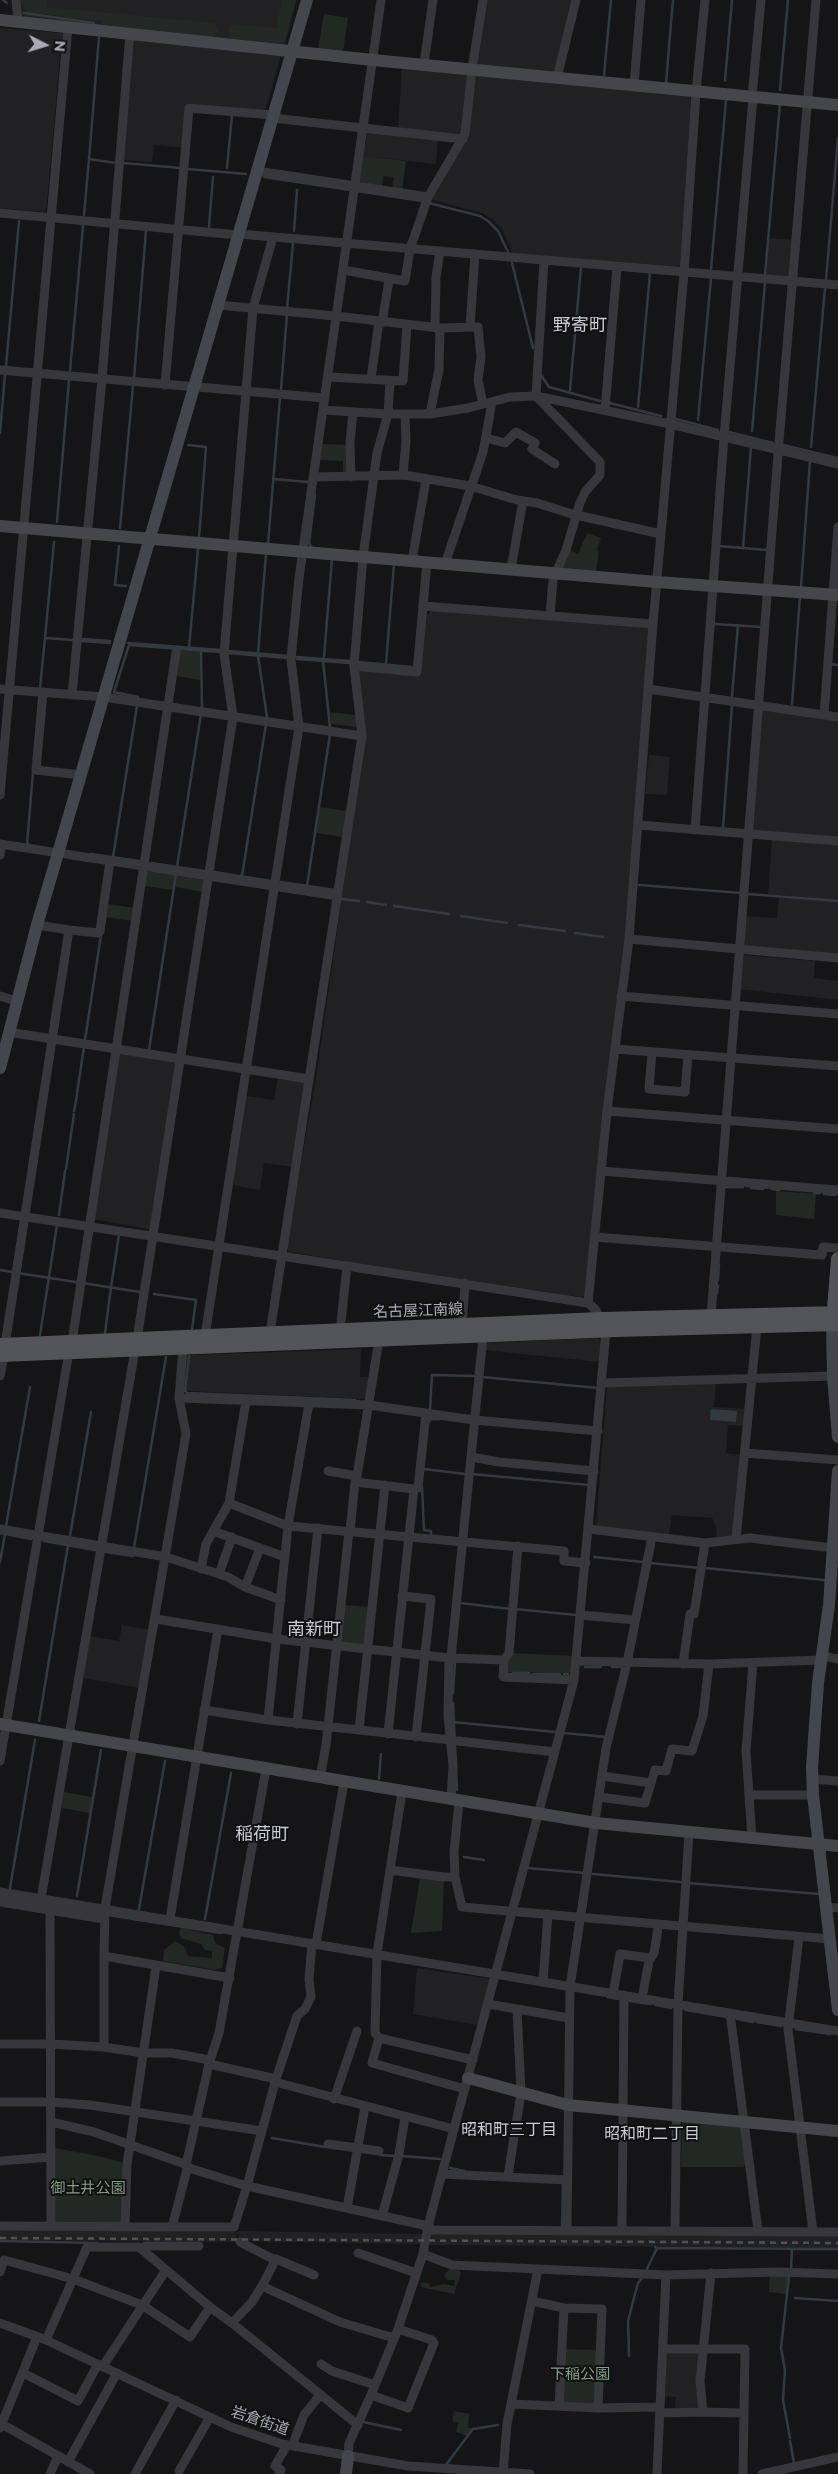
<!DOCTYPE html>
<html>
<head>
<meta charset="utf-8">
<style>
	body { margin:0 }
	#map { position:relative; width:838px; height:2474px; overflow:hidden; background:#151517; font-family:Montserrat,sans-serif }
	canvas { display:block }
	.north { position:absolute; left:20px; top:20px; width:50px; height:50px; -webkit-text-stroke:4px #101012; paint-order:stroke; rotate:95deg; font-size:14px; font-weight:700; line-height:20px; text-align:center; color:#a9acb5 }
	.north::after { content:''; display:block; margin:auto; width:18px; height:22px; background:#a9acb5; clip-path:polygon(50% 0,100% 100%,50% 72%,0 100%) }
</style>
</head>
<body>
<div id="map">
<canvas width="838" height="2474"></canvas>
<div class="north">N</div>
</div>
<script>
const ctx = document.querySelector('canvas').getContext('2d');
ctx.lineJoin = 'round';
function fillPath(path, color) {
  ctx.fillStyle = color;
  ctx.fill(path, 'evenodd');
}
function shape(rows) {
  const path = new Path2D();
  for (const r of rows) {
    path.moveTo(r[0], r[1]);
    for (let i = 2; i < r.length; i += 2) path.lineTo(r[i], r[i + 1]);
  }
  return path;
}
function strokePath(path, color, width, dash) {
  ctx.strokeStyle = color;
  ctx.lineWidth = width;
  ctx.lineCap = dash ? 'butt' : 'round';
  ctx.setLineDash(dash || []);
  ctx.stroke(path);
}
function drawText(font, color, halo, rows, align = 'center') {
  ctx.font = font + ' Montserrat,"Noto Sans JP",sans-serif';
  ctx.lineWidth = 4;
  ctx.setLineDash([]);
  ctx.textBaseline = 'middle';
  ctx.strokeStyle = halo;
  ctx.fillStyle = color;
  for (const [text, x, y, turn = 0] of rows) {
    ctx.save();
    ctx.translate(x, y);
    ctx.rotate((+turn || 0) * Math.PI / 180);
    ctx.textAlign = isNaN(turn) ? turn : align;
    if (halo) ctx.strokeText(text, 0, 0);
    ctx.fillText(text, 0, 0);
    ctx.restore();
  }
}
const built = shape([
	[21,0,297,0,285,44,281,45,22,17],
	[485,0,573,0,555,73,477,65,475,62],
	[0,28,61,33,62,35,46,212,0,208],
	[136,39,281,56,266,108,264,110,187,103,183,148,154,145,152,162,124,160,134,41],
	[402,66,468,75,462,135,398,131],
	[474,74,689,96,691,99,680,266,678,268,513,254,502,229,494,221,484,214,430,199,468,136],
	[368,132,438,140,436,164,363,156],
	[769,238,793,240,788,278,766,276],
	[432,610,647,627,649,630,626,936,585,1295,582,1297,353,1263,288,1251,286,1249,316,1078,365,736,358,670,421,676,427,615],
	[762,709,838,720,838,838,753,830],
	[649,755,670,757,667,795,645,794],
	[772,839,838,844,838,900,768,894],
	[779,898,838,902,838,956,743,945,745,916,777,918],
	[742,955,815,961,814,978,838,981,838,1000,739,989],
	[121,1053,174,1061,176,1064,151,1228,149,1229,93,1219,118,1055],
	[278,1077,303,1081,305,1084,293,1167,264,1163,260,1190,232,1185,246,1096,274,1100],
	[598,1338,602,1343,601,1362,484,1350,485,1343],
	[361,1349,360,1377,370,1377,367,1399,186,1391,190,1355],
	[716,1383,714,1407,747,1409,745,1426,728,1425,726,1453,742,1455,734,1536,717,1539,716,1526,712,1518,672,1515,669,1534,596,1526,607,1386],
	[122,1625,150,1630,140,1688,83,1678,90,1636,119,1641],
	[417,1968,490,1979,478,2025,413,2014],
	[0,2229,234,2231,238,2242,0,2240],
	[237,2231,422,2234,420,2244,240,2241],
	[432,2232,838,2235,838,2248,429,2245],
	[699,2352,700,2407,698,2410,675,2410,676,2397,665,2396,666,2353]
]);
const green = shape([
	[21,0,47,0,47,7,214,23,219,30,212,38,103,27,102,21,26,12],
	[282,0,296,0,284,43,233,39,227,31,232,24,276,28],
	[324,14,348,18,343,52,318,49],
	[363,156,406,161,402,191,392,189,394,177,383,176,382,188,359,182],
	[322,444,348,445,349,472,343,473,343,461,320,460],
	[587,533,601,538,597,550,599,551,596,572,564,569,562,566,569,550,578,554],
	[179,650,200,652,200,680,176,676],
	[330,712,356,715,357,727,331,724],
	[320,807,347,811,343,837,316,833],
	[146,871,175,875,173,890,144,886],
	[177,876,204,880,203,892,175,887],
	[107,904,135,908,133,921,105,917],
	[776,1191,816,1194,814,1219,776,1215],
	[344,1605,369,1607,365,1644,363,1645,342,1643,341,1641],
	[511,1653,574,1656,572,1673,507,1672,507,1661],
	[64,1792,92,1797,90,1813,61,1808],
	[420,1878,444,1881,442,1931,411,1933],
	[181,1928,213,1935,215,1943,225,1948,222,1968,215,1970,163,1961,164,1950,175,1941,184,1946,188,1956,212,1958,212,1951,205,1950,201,1944,181,1938,179,1932],
	[685,2120,739,2126,742,2130,746,2163,743,2167,681,2167,682,2124],
	[54,2148,99,2156,124,2163,121,2222,120,2224,57,2223,54,2220],
	[449,2269,459,2270,461,2273,454,2294,421,2287,421,2283,424,2282,428,2283,431,2287,444,2284,454,2286,455,2280,448,2280,444,2276],
	[770,2275,788,2276,786,2294,769,2292],
	[563,2349,598,2350,594,2405,563,2403],
	[454,2411,469,2414,468,2428,473,2428,467,2436,456,2432,458,2423,452,2421]
]);
const water = shape([
	[711,1409,737,1411,736,1422,710,1420]
]);
const stream = shape([
	[3,0,7,3],
	[24,13,94,23],
	[99,37,89,159,116,163],
	[604,75,611,0],
	[725,81,732,0],
	[666,83,673,0],
	[780,90,788,0],
	[124,163,180,168],
	[227,168,232,115],
	[188,169,246,174],
	[264,177,350,190],
	[357,191,422,201],
	[429,203,480,216,488,221,498,231,509,254],
	[84,215,89,159],
	[209,227,213,177],
	[294,231,297,190],
	[511,259,533,348],
	[711,269,726,100],
	[765,275,780,104],
	[826,280,838,138],
	[287,308,293,244],
	[6,366,19,221],
	[70,371,83,226],
	[541,375,549,387,600,401],
	[134,378,146,231],
	[281,390,287,314],
	[570,390,581,267],
	[610,403,661,416],
	[638,407,650,273],
	[676,419,718,430],
	[698,420,711,278],
	[752,431,765,283],
	[729,432,773,443],
	[0,433,5,374],
	[188,445,206,447,199,538],
	[783,445,837,458],
	[811,447,825,288],
	[273,479,308,482],
	[57,522,69,380],
	[120,528,133,386],
	[54,542,45,638,73,640],
	[268,544,280,398],
	[119,546,115,585,126,586],
	[719,546,767,550],
	[312,548,309,543,315,495],
	[743,548,751,447],
	[801,587,810,461],
	[714,624,762,627],
	[82,641,83,639,110,641],
	[82,641,110,643],
	[128,643,221,650],
	[189,648,198,549],
	[201,651,202,708],
	[228,651,289,656],
	[228,653,288,658],
	[258,653,266,554],
	[258,656,267,717],
	[296,657,350,661],
	[324,657,332,559],
	[297,659,350,663],
	[323,661,330,727],
	[358,662,411,667],
	[386,664,394,564],
	[831,664,838,665],
	[40,688,45,638],
	[732,696,738,625],
	[138,697,114,692,129,645,219,652],
	[792,704,800,596],
	[723,828,732,705],
	[29,844,27,844,33,772],
	[91,854,139,861],
	[113,857,137,706],
	[151,863,204,871],
	[177,867,201,714],
	[214,872,271,881],
	[242,876,266,724],
	[281,882,335,890],
	[639,885,741,893],
	[307,886,330,734],
	[748,894,838,901],
	[341,899,359,901],
	[367,902,386,905],
	[394,906,449,914],
	[461,916,507,923],
	[519,925,565,931],
	[575,933,603,937],
	[85,1040,101,935],
	[149,1050,176,874],
	[77,1093,84,1047],
	[74,1111,77,1095],
	[66,1169,74,1114],
	[725,1187,743,1187],
	[751,1188,763,1189],
	[772,1189,779,1190],
	[814,1193,820,1193],
	[824,1194,836,1195],
	[59,1215,65,1171],
	[0,1270,13,1272],
	[18,1273,140,1292],
	[718,1280,719,1264],
	[111,1287,119,1235],
	[717,1293,718,1286],
	[154,1294,196,1300,192,1329],
	[105,1333,111,1287],
	[40,1335,57,1225],
	[189,1356,185,1391,187,1393,355,1400],
	[482,1377,598,1388],
	[429,1410,430,1410,432,1375,475,1376],
	[429,1422,431,1419,439,1419],
	[424,1469,465,1474],
	[472,1474,589,1485],
	[422,1487,424,1530,431,1531,431,1538],
	[6,1526,30,1387],
	[0,1533,31,1539],
	[70,1536,91,1412],
	[44,1541,95,1550],
	[134,1548,166,1357],
	[106,1552,133,1556],
	[594,1557,643,1562],
	[0,1562,5,1534],
	[650,1563,699,1568],
	[705,1568,824,1580],
	[460,1603,511,1609],
	[515,1609,576,1615],
	[585,1667,601,1667],
	[612,1667,622,1667],
	[513,1673,529,1673],
	[533,1674,560,1674],
	[564,1674,568,1674],
	[453,1693,455,1662],
	[453,1703,457,1790],
	[39,1721,68,1545],
	[453,1722,555,1732],
	[564,1733,606,1737],
	[379,1779,381,1754],
	[464,1857,484,1860],
	[527,1868,585,1873],
	[593,1874,681,1882],
	[688,1883,819,1894],
	[10,1888,35,1740],
	[77,1896,101,1750],
	[0,1897,102,1914],
	[139,1909,165,1761],
	[108,1915,221,1933],
	[205,1919,231,1773],
	[608,1997,618,1999],
	[630,2001,650,2004],
	[656,2005,671,2008],
	[686,2010,727,2017],
	[737,2019,753,2022],
	[757,2022,781,2026],
	[796,2029,830,2034],
	[272,2138,325,2147],
	[380,2155,395,2156],
	[402,2156,440,2159],
	[450,2168,464,2171],
	[562,2226,563,2184],
	[0,2241,97,2243],
	[657,2248,838,2249],
	[647,2269,657,2248,655,2247],
	[791,2269,792,2249],
	[789,2276,781,2348,785,2370,783,2400,790,2438],
	[795,2298,838,2301],
	[629,2356,628,2321,638,2283,643,2277],
	[363,2422,401,2430],
	[790,2441,794,2463],
	[445,2466,473,2429,498,2425]
]);
const street = shape([
	[16,0,18,21],
	[424,64,433,0],
	[557,78,576,0],
	[634,85,641,0],
	[752,97,761,0],
	[272,118,463,139],
	[257,171,428,197],
	[0,213,238,235],
	[239,234,838,285],
	[544,260,536,396,600,462,600,475,585,492,580,503,566,550,553,579,550,616],
	[343,270,405,281,410,249,428,197,465,134,472,69,483,0],
	[218,305,336,316,440,328,478,327,481,357,478,380,483,404],
	[382,323,389,280],
	[470,327,475,254],
	[435,328,436,277,440,251],
	[0,370,325,398],
	[328,377,403,381,407,325],
	[371,379,379,322],
	[165,385,189,108,273,115],
	[323,410,388,414,430,414,468,408,510,397,536,396,670,424,838,464],
	[605,410,617,267],
	[430,414,439,369,440,328],
	[486,438,505,443,516,432,535,443,532,449,555,464],
	[403,475,406,441,405,414],
	[313,477,404,475,470,486,517,500,537,503,572,514,661,534],
	[351,477,350,442,353,412],
	[412,561,426,479],
	[445,564,483,452,492,402],
	[511,569,523,501],
	[423,606,653,624],
	[354,666,417,672,427,562],
	[0,689,104,697,362,736],
	[648,689,838,717],
	[43,692,36,770,82,775],
	[72,695,102,379,130,33],
	[824,715,838,527],
	[0,795,68,27],
	[638,825,838,841],
	[695,830,724,437,753,97],
	[0,844,338,896],
	[0,855,1,844],
	[69,930,98,933,100,931,110,861],
	[629,939,653,624,684,273,696,92,705,0],
	[0,996,16,1001],
	[621,996,838,1014],
	[8,1032,309,1079],
	[615,1049,838,1066],
	[652,1052,649,1089,685,1092,688,1055],
	[607,1111,838,1129],
	[601,1171,838,1190],
	[0,1213,588,1303,596,1310,606,1331,574,1680,428,2226,423,2254,398,2329,371,2395,349,2443,348,2456],
	[595,1237,822,1255,823,1247,838,1248],
	[588,1303,607,1111,629,939,838,958],
	[711,1316,779,442,816,0],
	[462,1329,465,1283],
	[340,1331,347,1266],
	[270,1333,362,736,354,666,363,557,377,453,388,414,390,381],
	[205,1336,299,727,291,659,299,578,381,0],
	[137,1339,233,717,224,654,253,308,273,237],
	[72,1342,176,652],
	[5,1345,69,930,37,925],
	[183,1348,179,1398,186,1434,105,1908,104,1956,230,1978],
	[0,1376,4,1355],
	[602,1383,833,1376],
	[179,1398,369,1405,474,1420,598,1431],
	[309,1403,288,1526,268,1720,451,1740],
	[745,1453,838,1460],
	[471,1457,499,1462,594,1471],
	[328,1471,357,1476,379,1340],
	[418,1488,426,1414],
	[229,1503,288,1526,564,1551,564,1561,586,1563],
	[0,1529,166,1557,228,1577,245,1587,281,1600],
	[589,1529,705,1543,750,1538,833,1548],
	[213,1531,285,1557],
	[350,1531,355,1482,414,1489,388,1734],
	[736,1539,757,1326],
	[518,1546,509,1653,504,1660,503,1677,574,1680],
	[201,1569,206,1544,229,1503,246,1401],
	[219,1574,232,1537],
	[245,1587,260,1548],
	[402,1596,431,1599,416,1737],
	[581,1615,635,1620],
	[156,1619,277,1639,449,1658,504,1660],
	[822,1656,838,1659],
	[449,1658,448,1716,453,1765,451,1800],
	[451,1658,483,1336],
	[577,1661,709,1664,821,1660],
	[683,1664,690,1614,694,1614,705,1543],
	[204,1710,268,1720],
	[297,1724,318,1528],
	[359,1730,385,1485],
	[458,1741,555,1752],
	[0,1761,69,1352],
	[602,1776,651,1783,655,1770,666,1771,672,1749,692,1751,703,1716,709,1664],
	[320,1778,326,1745,349,1531],
	[812,1779,838,1781],
	[402,1792,377,1954,375,2033,379,2038,473,2060],
	[749,1795,813,1795],
	[599,1797,645,1803,651,1783],
	[752,1839,746,1751,753,1663],
	[390,1870,444,1877,455,1877,454,1852,459,1802],
	[455,1877,462,1907,830,1939],
	[0,1892,838,2031],
	[41,1899,135,1350],
	[0,1902,104,1919],
	[826,1907,838,1908],
	[50,1910,51,2226],
	[170,1919,218,1629],
	[799,1937,788,2029,813,2232],
	[316,1944,344,1782],
	[104,1956,104,2047],
	[543,1982,548,1914],
	[613,1994,620,1954,650,1958],
	[642,1998,649,1961,654,1953,658,1929],
	[488,2004,569,2018],
	[730,2013,758,2231],
	[379,2038,372,2063,465,2089],
	[0,2044,51,2044,104,2047,143,2053,172,2053,210,2060],
	[209,2064,276,2079],
	[275,2082,454,2129],
	[334,2099,357,2031],
	[0,2102,51,2102,90,2105,262,2131],
	[51,2122,94,2132,182,2163,192,2169,247,2186,428,2226,433,2230,838,2232],
	[328,2144,379,2151],
	[0,2161,51,2157],
	[186,2165,209,2064,219,2033,266,1769],
	[442,2174,567,2180],
	[508,2176,521,2093,517,2009],
	[347,2208,365,2107],
	[382,2216,399,2154,405,2117],
	[0,2226,172,2227,188,2166],
	[125,2227,127,2165,156,1966],
	[172,2227,234,2227,247,2186,276,2079,297,2016,305,2009,311,1997,309,1979,312,1943],
	[567,2230,570,1987,606,1748,627,1663,652,1537],
	[622,2230,624,1995],
	[675,2231,678,2004,689,1833],
	[240,2242,275,2260],
	[141,2249,145,2246,199,2246],
	[358,2253,416,2273],
	[423,2254,452,2265,538,2269,666,2275,778,2272,838,2274],
	[0,2272,4,2260,73,2279,87,2247,139,2247,210,2307],
	[262,2286,276,2259,314,2275],
	[532,2301,564,2308,602,2309,598,2408],
	[0,2323,46,2340,231,2427,282,2444,408,2466,530,2474],
	[232,2323,358,2425],
	[46,2340,73,2279,142,2305,190,2337,210,2307,232,2323,252,2302,262,2286,340,2322,394,2338],
	[663,2349,745,2349,743,2474],
	[321,2364,332,2371,375,2385],
	[103,2366,166,2270],
	[23,2373,78,2401,98,2364],
	[371,2395,408,2408,434,2343,432,2340,398,2329],
	[512,2404,598,2408,660,2407],
	[559,2406,564,2308],
	[703,2412,743,2413],
	[660,2413,703,2412,700,2381,711,2273],
	[0,2423,90,2474],
	[0,2428,37,2337],
	[292,2446,304,2415,320,2395],
	[68,2462,117,2373],
	[179,2471,210,2417],
	[50,2474,58,2456],
	[135,2474,176,2400],
	[279,2474,281,2470,275,2466,287,2445],
	[503,2474,507,2424,538,2269],
	[657,2474,666,2275],
	[762,2474,838,2457]
]);
const secondary = shape([
	[0,20,373,60,838,105],
	[0,526,657,582,838,595],
	[0,1068,37,925,307,0],
	[832,1324,833,1376,838,1437],
	[838,1471,829,1605,818,1683,812,1767,813,1795,838,2010],
	[0,1724,596,1823,838,1846],
	[468,2078,568,2105,838,2131],
	[346,2474,348,2456]
]);
const primary = shape([
	[833,1321,838,1259],
	[0,1345,601,1319,838,1313],
	[0,1355,616,1330,838,1324]
]);
const rail = shape([
	[0,2238,838,2243]
]);
const streetNames = [
	["名古屋江南線",418,1311,-2],
	["岩倉街道",260,2421,19]
];
const parkNames = [
	["御土井公園",88,2189],
	["下稲公園",580,2375]
];
const neighbourhoodNames = [
	["昭和町三丁目",509,2130],
	["昭和町二丁目",652,2134]
];
const quarterNames = [
	["野寄町",580,326],
	["南新町",314,1630],
	["稲荷町",262,1835]
];
fillPath(built, '#212123');
fillPath(green, '#222823');
fillPath(water, '#323a40');
strokePath(stream, '#323a40', 2.5);
strokePath(street, '#37373b', 9);
strokePath(secondary, '#45464b', 12);
strokePath(primary, '#53545a', 14);
strokePath(rail, '#505156', 2.5, [6, 5]);
drawText('15px', '#a9acb5', '#101012', streetNames);
drawText('15px', '#829e84', '#101012', parkNames);
drawText('16px', '#c9cbd2', '#101012', neighbourhoodNames);
drawText('18px', '#c9cbd2', '#101012', quarterNames);
</script>
</body>
</html>
